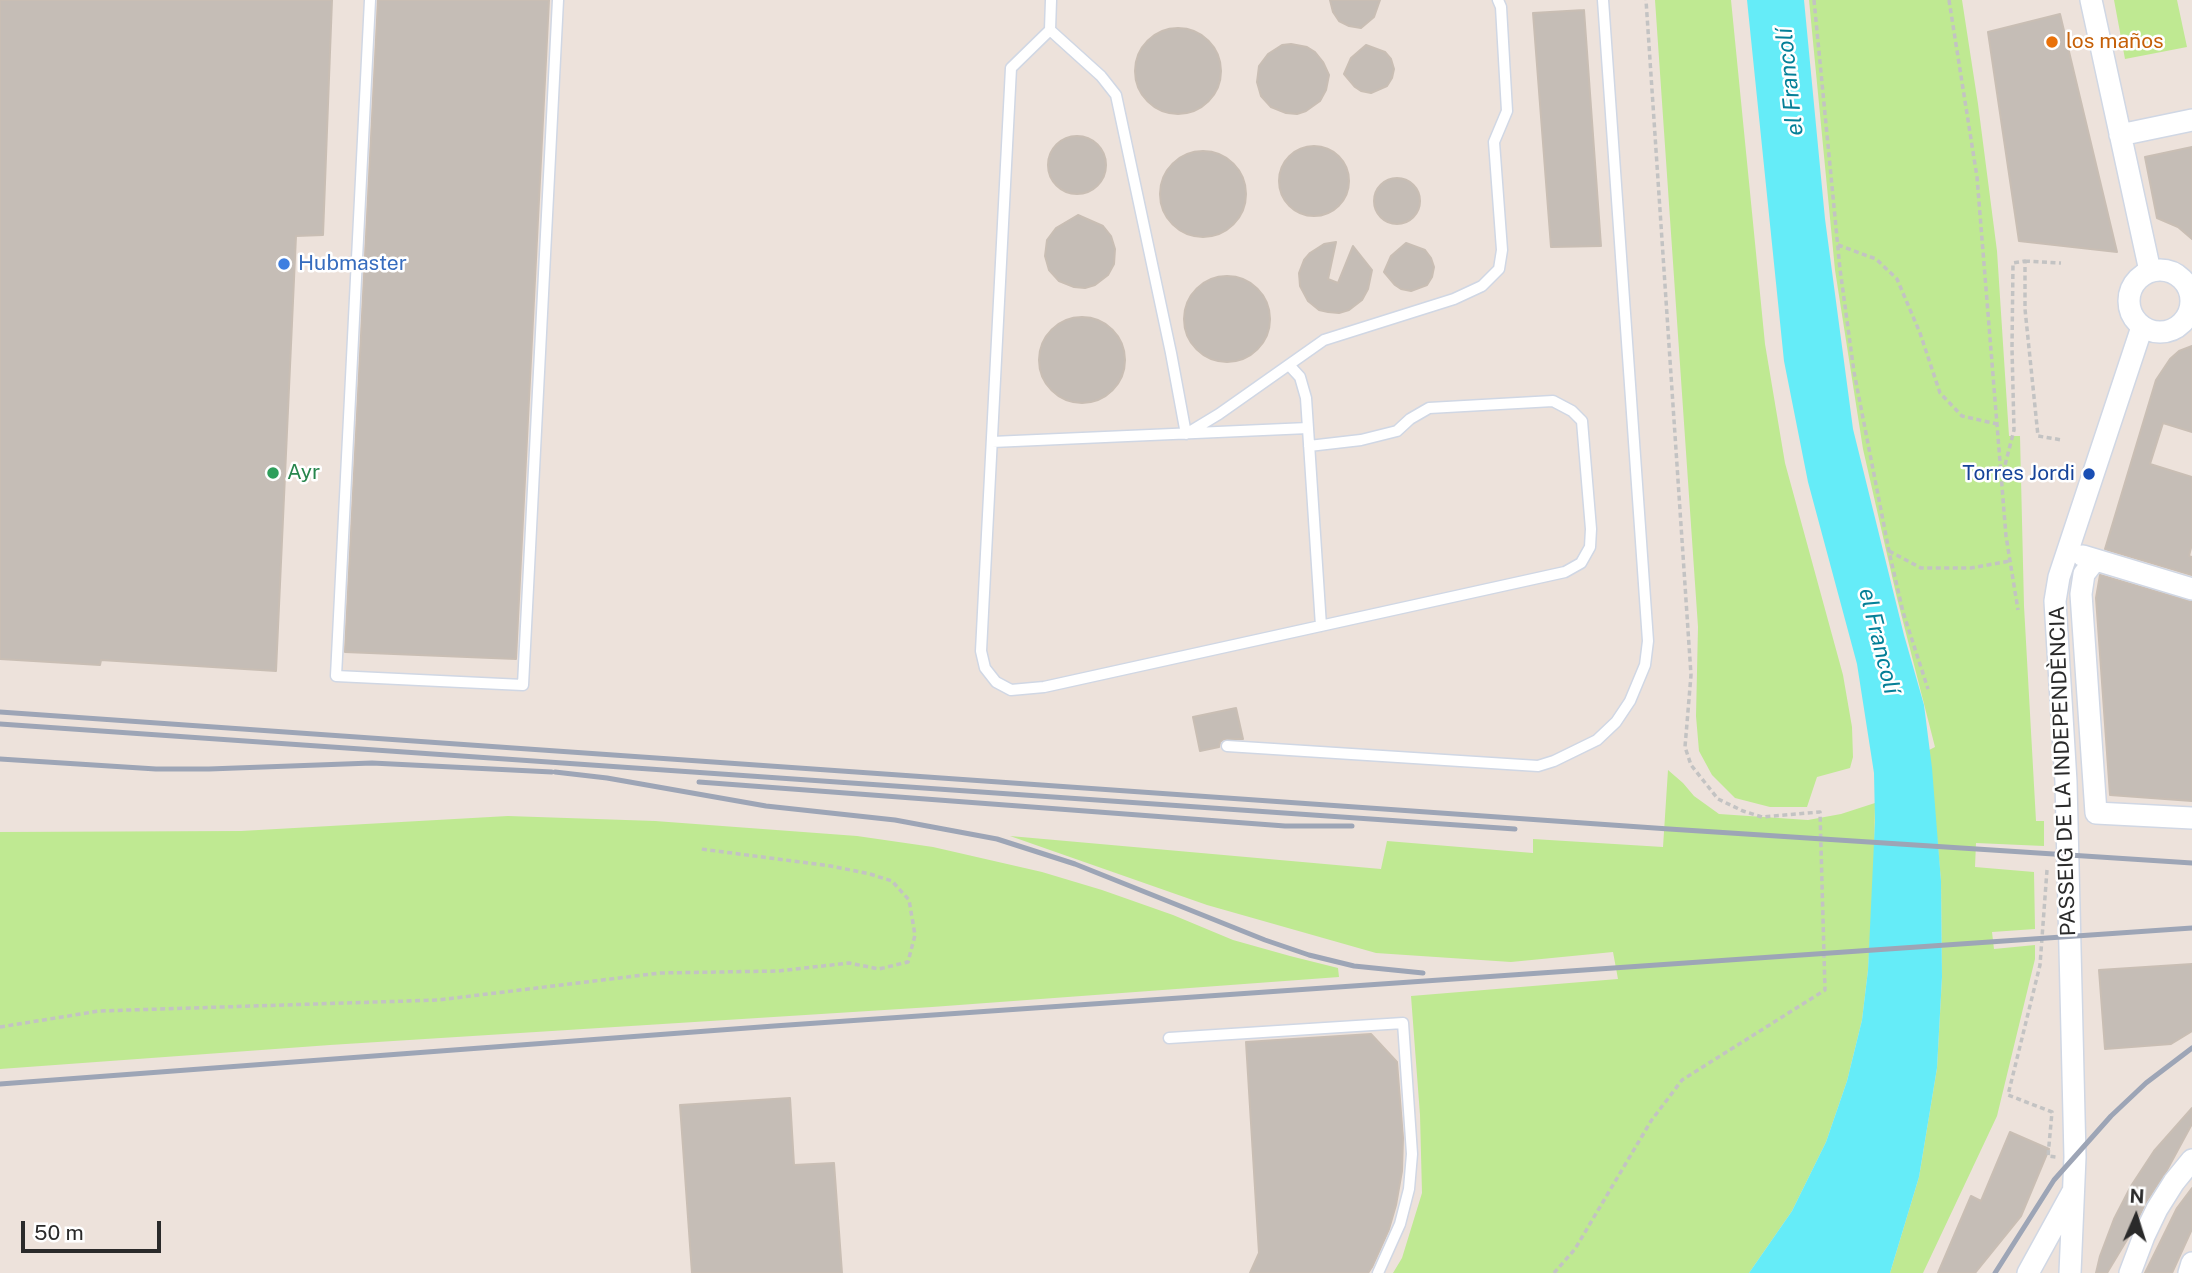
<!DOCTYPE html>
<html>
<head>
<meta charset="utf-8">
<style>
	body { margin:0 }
	#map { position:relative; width:2192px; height:1273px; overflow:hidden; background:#ede2db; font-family:"Public Sans",sans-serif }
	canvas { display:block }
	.north { position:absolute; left:2101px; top:1182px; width:70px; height:70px; -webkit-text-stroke:5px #fff; paint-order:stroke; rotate:3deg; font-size:19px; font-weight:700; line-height:28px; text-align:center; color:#2a2a2a }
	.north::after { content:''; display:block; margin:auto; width:24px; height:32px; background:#2a2a2a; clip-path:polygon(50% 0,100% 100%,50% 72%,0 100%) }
	.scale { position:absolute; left:21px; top:1221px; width:140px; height:32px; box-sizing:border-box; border:4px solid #2a2a2a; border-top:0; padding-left:9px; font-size:21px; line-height:24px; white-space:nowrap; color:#2a2a2a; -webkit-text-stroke:5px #fff; paint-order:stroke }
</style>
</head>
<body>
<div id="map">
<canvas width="2192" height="1273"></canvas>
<div class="north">N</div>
<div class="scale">50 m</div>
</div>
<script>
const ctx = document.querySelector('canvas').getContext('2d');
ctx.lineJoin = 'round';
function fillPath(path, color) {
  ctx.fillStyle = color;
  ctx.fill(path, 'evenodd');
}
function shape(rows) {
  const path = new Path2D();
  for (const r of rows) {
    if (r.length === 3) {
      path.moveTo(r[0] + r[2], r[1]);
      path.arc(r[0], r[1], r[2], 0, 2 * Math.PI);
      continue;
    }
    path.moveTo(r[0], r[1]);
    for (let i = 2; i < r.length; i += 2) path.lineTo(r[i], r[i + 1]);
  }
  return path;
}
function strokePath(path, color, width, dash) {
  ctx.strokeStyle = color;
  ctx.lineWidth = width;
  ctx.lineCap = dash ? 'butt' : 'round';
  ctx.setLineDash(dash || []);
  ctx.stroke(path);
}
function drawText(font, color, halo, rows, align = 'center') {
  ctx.font = font + ' "Public Sans",sans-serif';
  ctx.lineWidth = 5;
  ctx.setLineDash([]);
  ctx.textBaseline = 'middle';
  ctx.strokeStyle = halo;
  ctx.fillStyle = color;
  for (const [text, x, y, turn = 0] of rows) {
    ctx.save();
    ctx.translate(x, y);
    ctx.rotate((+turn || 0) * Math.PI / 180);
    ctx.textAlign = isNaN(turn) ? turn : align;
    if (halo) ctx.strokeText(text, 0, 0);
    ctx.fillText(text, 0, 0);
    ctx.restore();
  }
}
const green = shape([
	[1655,0,1731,0,1765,344,1785,463,1843,675,1852,727,1853,757,1850,768,1817,777,1807,807,1770,807,1735,798,1712,775,1699,751,1696,716,1698,627],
	[1809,0,1962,0,1978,104,1997,251,2009,436,2020,436,2024,606,2036,821,2044,821,2044,846,1976,843,1975,867,2034,872,2035,929,1992,932,1994,949,2035,945,2035,959,1997,1116,1923,1273,1890,1273,1919,1177,1937,1068,1942,977,1941,881,1929,750,1935,747,1897,598,1863,449,1835,270],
	[2114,0,2177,0,2187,47,2125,59],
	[1668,770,1683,783,1694,796,1719,814,1808,820,1841,814,1875,803,1874,874,1868,970,1862,1020,1847,1081,1826,1142,1792,1211,1749,1273,1393,1273,1402,1258,1422,1193,1420,1115,1411,996,1618,979,1613,952,1511,962,1376,953,1207,905,1010,836,1381,869,1387,841,1533,853,1533,839,1663,847],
	[508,816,655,821,857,836,933,847,1042,872,1102,890,1173,915,1233,940,1290,956,1338,968,1339,977,932,1007,330,1045,0,1069,0,832,241,831]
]);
const water = shape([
	[1747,0,1804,0,1825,219,1853,429,1904,635,1924,705,1932,768,1941,881,1942,977,1937,1068,1919,1177,1890,1273,1749,1273,1792,1211,1826,1142,1847,1081,1862,1020,1868,970,1875,821,1874,773,1857,664,1808,482,1784,361]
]);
const building = shape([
	[0,0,332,0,323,235,296,236,276,671,101,660,100,665,0,659,0,0],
	[378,0,549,0,516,659,345,652,378,0],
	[1330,0,1380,0,1374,17,1361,28,1349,26,1339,21,1333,12,1330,0],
	[1584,10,1601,246,1551,247,1533,13,1584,10],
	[2060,14,2117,252,2019,241,1988,32,2060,14],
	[1178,71,43],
	[1291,44,1307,47,1315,52,1323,62,1329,75,1326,90,1320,101,1306,111,1297,114,1286,113,1271,107,1261,96,1257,82,1259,66,1268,54,1282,45,1291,44],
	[1366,45,1385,52,1391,59,1394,69,1392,78,1387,86,1371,93,1361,91,1355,87,1344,74,1351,58,1366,45],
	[1077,165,29],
	[1314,181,35],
	[2192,147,2192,239,2178,227,2157,218,2145,157,2192,147],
	[1203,194,43],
	[1397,201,23],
	[1078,215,1103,226,1111,236,1115,249,1114,264,1108,275,1095,285,1085,288,1074,287,1059,281,1049,270,1045,256,1047,240,1056,228,1078,215],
	[1336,242,1328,279,1338,283,1353,246,1372,270,1368,289,1362,300,1349,310,1339,313,1328,312,1319,310,1308,301,1300,286,1299,273,1304,260,1310,253,1324,244,1336,242],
	[1406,243,1425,250,1431,258,1434,267,1432,277,1427,285,1411,291,1401,289,1395,285,1384,272,1391,256,1406,243],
	[1227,319,43],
	[1082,360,43],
	[2192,346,2192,432,2163,423,2150,464,2192,477,2192,544,2189,556,2192,557,2192,575,2105,549,2156,380,2170,359,2179,351,2192,346],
	[2100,575,2192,602,2192,801,2110,795,2096,598,2100,575],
	[1236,708,1243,739,1224,739,1220,742,1219,747,1200,751,1193,717,1236,708],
	[2192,964,2192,1031,2171,1044,2105,1049,2099,970,2192,964],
	[1371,1034,1397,1062,1403,1138,1402,1171,1396,1205,1389,1229,1372,1267,1368,1273,1250,1273,1259,1253,1246,1042,1371,1034],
	[790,1098,794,1165,834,1163,842,1273,692,1273,680,1105,790,1098],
	[2192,1108,2192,1124,2167,1170,2146,1202,2131,1233,2107,1273,2096,1273,2100,1256,2114,1219,2131,1186,2154,1151,2192,1108],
	[2010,1132,2049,1149,2021,1216,1975,1273,1938,1273,1971,1196,1981,1201,2010,1132],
	[2192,1188,2192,1229,2172,1273,2145,1273,2177,1208,2192,1188]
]);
const path = shape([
	[1814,0,1840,269,1854,372,1889,551,1903,612,1928,689],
	[1949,0,1977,177,2006,536,2018,610],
	[1838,245,1876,259,1897,279,1920,333,1940,393,1962,416,1997,424],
	[2025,261,2061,263],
	[2003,473,2014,430,2012,348,2013,263,2025,261,2025,309,2038,436,2062,440],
	[1889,551,1921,568,1971,568,2010,561],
	[2047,870,2040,965,2008,1095,2052,1112,2048,1156,2056,1157],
	[0,1027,99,1011,438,1000,660,973,778,971,849,963,879,969,908,962,915,935,909,900,892,881,870,874,831,866,701,849],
	[1554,1273,1575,1249,1651,1121,1682,1080,1825,990,1820,812,1762,817,1743,811,1718,799,1691,765,1685,747,1691,675,1646,0]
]);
const lane = shape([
	[370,0,336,676,523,685,558,0],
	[1051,0,1050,30,1011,68,981,651,985,668,996,682,1011,690,1044,687,1565,572,1581,563,1590,547,1591,529,1582,421,1572,411,1553,401,1429,408,1410,419,1397,431,1361,440,1309,446],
	[1050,30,1101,76,1116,95,1171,353,1186,434,1219,414,1324,340,1454,299,1482,286,1499,269,1502,250,1494,142,1507,111,1501,7,1498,0],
	[1289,365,1300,377,1306,398,1321,626],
	[992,442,1308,428],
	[1227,746,1538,766,1554,761,1597,740,1616,722,1630,701,1645,665,1648,641,1603,0],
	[1169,1038,1403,1023,1412,1154,1409,1189,1400,1224,1378,1273]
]);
const street = shape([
	[2091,0,2150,271],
	[2120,135,2192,120],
	[2160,301,31],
	[2083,556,2192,589],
	[2095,560,2084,574,2081,594,2096,813,2192,818],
	[2028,1273,2072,1193],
	[2070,1273,2075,1157,2066,782,2055,601,2059,577,2142,327],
	[2130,1273,2144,1236,2157,1209,2174,1182,2192,1160],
	[2189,1273,2192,1263]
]);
const rail = shape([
	[0,712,1669,829,2192,863],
	[0,724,1515,829],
	[0,759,156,769,209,769,372,763,552,772],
	[555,772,607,778,766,806,895,820,997,839,1075,864,1265,940,1309,955,1354,966,1423,973],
	[699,782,1285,826,1352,826],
	[0,1084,774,1026,2192,928],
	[1995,1273,2054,1180,2111,1116,2146,1083,2192,1048]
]);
const markers = [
	[2052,42,7,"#e8710a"],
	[284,264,7,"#3f7fe0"],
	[273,473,7,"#2e9e5b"],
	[2089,474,7,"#1a4fb4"]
];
const foodNames = [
	["los maños",2066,42]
];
const shopNames = [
	["Hubmaster",298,264]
];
const leisureNames = [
	["Ayr",287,473]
];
const transitNames = [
	["Torres Jordi",2075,474]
];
const streetNames = [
	["PASSEIG DE LA INDEPENDÈNCIA",2063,771,-92]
];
const waterNames = [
	["el Francolí",1790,82,-96],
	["el Francolí",1879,641,76]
];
fillPath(green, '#bfe992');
fillPath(water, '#65ecf8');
fillPath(building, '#c5bdb6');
strokePath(building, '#c9beb4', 2);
strokePath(lane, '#d0d7e4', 13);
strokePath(street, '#d0d7e4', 24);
strokePath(path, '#c3c3c3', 3.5, [5, 3.5]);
strokePath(lane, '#fff', 10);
strokePath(street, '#fff', 21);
strokePath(rail, '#9da5b6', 5);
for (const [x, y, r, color] of markers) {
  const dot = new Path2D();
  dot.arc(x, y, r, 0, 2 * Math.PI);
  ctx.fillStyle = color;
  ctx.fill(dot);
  strokePath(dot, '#fff', 2.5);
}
drawText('21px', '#c56008', '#fff', foodNames, 'left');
drawText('21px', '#366cbe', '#fff', shopNames, 'left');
drawText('21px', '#27864d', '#fff', leisureNames, 'left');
drawText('21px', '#164399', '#fff', transitNames, 'right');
drawText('21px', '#2a2a2a', '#fff', streetNames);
drawText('italic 23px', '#047f97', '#fff', waterNames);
</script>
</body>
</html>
